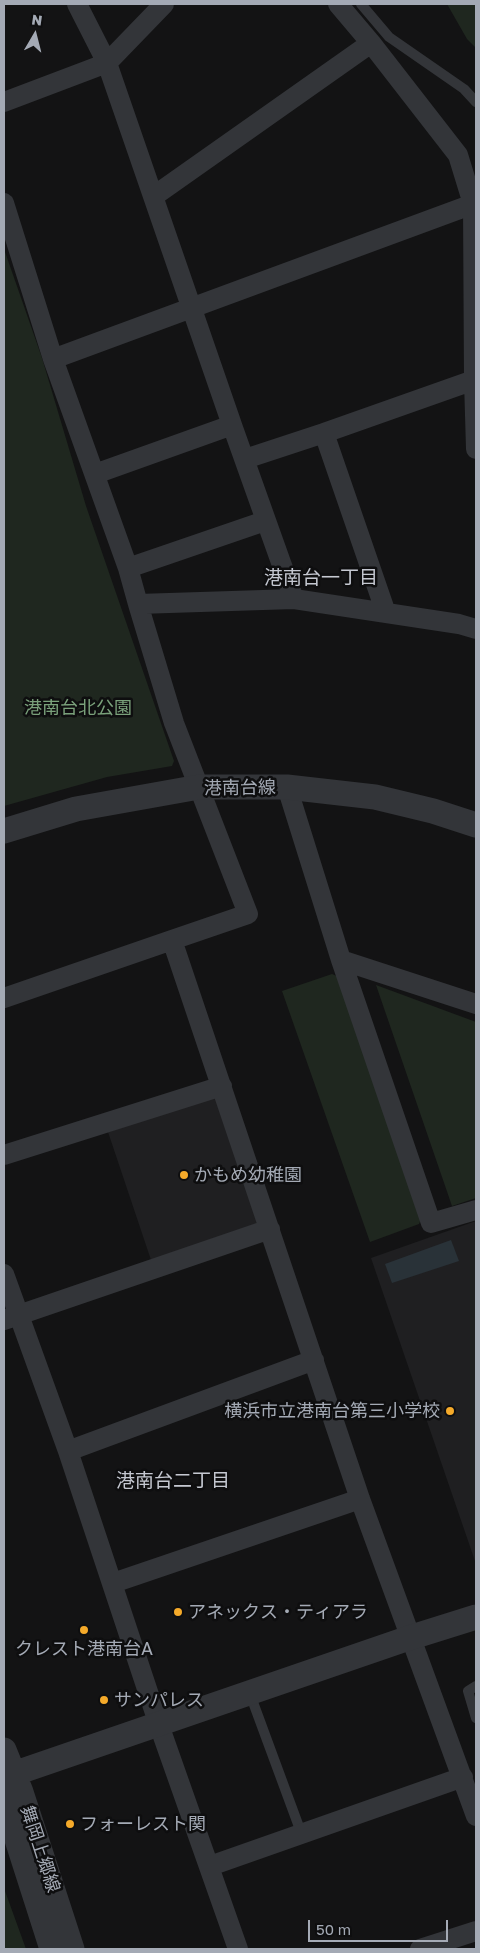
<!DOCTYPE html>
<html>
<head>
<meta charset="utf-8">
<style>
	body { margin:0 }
	#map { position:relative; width:480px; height:1953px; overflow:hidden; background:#131314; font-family:"Golos Text",sans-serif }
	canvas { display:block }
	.frame { position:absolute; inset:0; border:5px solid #a4aab5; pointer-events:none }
	.north { position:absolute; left:10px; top:10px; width:50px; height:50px; -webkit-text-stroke:4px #0e0e0f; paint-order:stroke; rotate:8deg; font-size:14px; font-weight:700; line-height:20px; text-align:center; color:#a4aab5 }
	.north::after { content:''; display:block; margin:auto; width:18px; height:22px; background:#a4aab5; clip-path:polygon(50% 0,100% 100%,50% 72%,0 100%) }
	.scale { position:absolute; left:308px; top:1920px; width:140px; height:22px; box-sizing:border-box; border:2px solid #a4aab5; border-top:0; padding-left:6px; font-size:15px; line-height:18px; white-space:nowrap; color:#a4aab5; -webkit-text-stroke:4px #0e0e0f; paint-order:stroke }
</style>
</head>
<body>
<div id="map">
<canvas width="480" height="1953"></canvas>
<div class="frame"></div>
<div class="north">N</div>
<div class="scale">50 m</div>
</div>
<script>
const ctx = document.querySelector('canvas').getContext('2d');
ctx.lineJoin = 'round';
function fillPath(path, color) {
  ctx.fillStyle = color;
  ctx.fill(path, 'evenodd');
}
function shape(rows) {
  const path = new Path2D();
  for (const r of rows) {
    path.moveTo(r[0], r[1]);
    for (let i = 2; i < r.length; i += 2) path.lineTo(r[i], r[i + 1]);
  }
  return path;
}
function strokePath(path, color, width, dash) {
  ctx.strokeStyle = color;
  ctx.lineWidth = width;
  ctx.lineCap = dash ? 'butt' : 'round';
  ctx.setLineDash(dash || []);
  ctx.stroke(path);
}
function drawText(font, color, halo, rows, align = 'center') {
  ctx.font = font + ' "Golos Text","Noto Sans JP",sans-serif';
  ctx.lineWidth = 5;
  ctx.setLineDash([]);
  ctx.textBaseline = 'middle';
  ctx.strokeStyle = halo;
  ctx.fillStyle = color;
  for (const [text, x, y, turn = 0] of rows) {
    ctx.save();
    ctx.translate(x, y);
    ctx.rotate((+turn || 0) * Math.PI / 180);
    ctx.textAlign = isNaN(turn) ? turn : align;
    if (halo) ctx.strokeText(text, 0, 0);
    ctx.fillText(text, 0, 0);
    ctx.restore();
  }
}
const built = shape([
	[218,1095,260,1217,256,1224,151,1260,108,1132],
	[476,1221,476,1564,371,1258]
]);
const green = shape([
	[447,4,476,4,476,48,467,39],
	[4,249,42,358,86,506,174,761,172,766,107,777,4,806],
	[332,974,339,977,422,1217,419,1224,370,1242,282,991],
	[376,985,476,1022,476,1198,452,1206],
	[4,1886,5,1891,26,1949,4,1949]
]);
const water = shape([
	[451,1240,459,1261,392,1283,385,1264]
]);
const service = shape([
	[361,4,389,37,464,89,476,102],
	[476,1686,468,1691,476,1718],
	[250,1694,302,1835]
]);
const minor = shape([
	[77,4,107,63,232,425],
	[338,4,371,43,458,155,473,204],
	[4,102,107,63,164,4],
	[154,196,371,43],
	[4,203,53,359,128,568,138,604,294,599,459,624,476,629],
	[53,359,473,204,474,380,476,381],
	[324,433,474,380,476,449],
	[245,459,324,433,386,613],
	[95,474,232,425,294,599],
	[128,568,265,521],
	[138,604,174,723,248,914,172,940],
	[287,787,341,960,431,1223,476,1210],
	[341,960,476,1004],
	[4,998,172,940,360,1499,476,1816],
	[4,1155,222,1086],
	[4,1274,68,1451,159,1725,238,1949],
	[4,1320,270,1229],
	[68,1451,314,1360],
	[113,1583,360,1499],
	[210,1866,463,1777],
	[420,1949,476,1931]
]);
const tertiary = shape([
	[4,831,76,809,199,787,287,787,375,797,433,811,476,825],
	[4,1750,21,1792,72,1949],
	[13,1774,409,1638,476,1617],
	[4,1799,52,1949]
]);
const markers = [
	[184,1175,5,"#f5aa2a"],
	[450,1411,5,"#f5aa2a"],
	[178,1612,5,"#f5aa2a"],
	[84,1630,5,"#f5aa2a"],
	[104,1700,5,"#f5aa2a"],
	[70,1824,5,"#f5aa2a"]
];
const parkNames = [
	["港南台北公園",78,708]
];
const streetNames = [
	["港南台線",240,788,-1],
	["舞岡上郷線",40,1849,72]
];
const poiNames = [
	["かもめ幼稚園",194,1175],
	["横浜市立港南台第三小学校",440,1411,"right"],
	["アネックス・ティアラ",188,1612],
	["クレスト港南台A",84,1649,"center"],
	["サンパレス",114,1700],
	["フォーレスト関",80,1824]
];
const neighbourhoodNames = [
	["港南台一丁目",321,578],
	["港南台二丁目",173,1481]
];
fillPath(built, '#1f1f21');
fillPath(green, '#1f271f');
fillPath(water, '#293238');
strokePath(service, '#333539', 10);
strokePath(minor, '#333539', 20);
strokePath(tertiary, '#333539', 25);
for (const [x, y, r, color] of markers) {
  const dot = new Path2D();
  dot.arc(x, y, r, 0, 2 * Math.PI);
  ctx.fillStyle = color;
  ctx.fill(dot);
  strokePath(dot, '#0e0e0f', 2);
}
drawText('18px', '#7aa17b', '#0e0e0f', parkNames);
drawText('18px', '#a4aab5', '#0e0e0f', streetNames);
drawText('18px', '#a4aab5', '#0e0e0f', poiNames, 'left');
drawText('19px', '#c5c8d1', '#0e0e0f', neighbourhoodNames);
</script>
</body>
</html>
